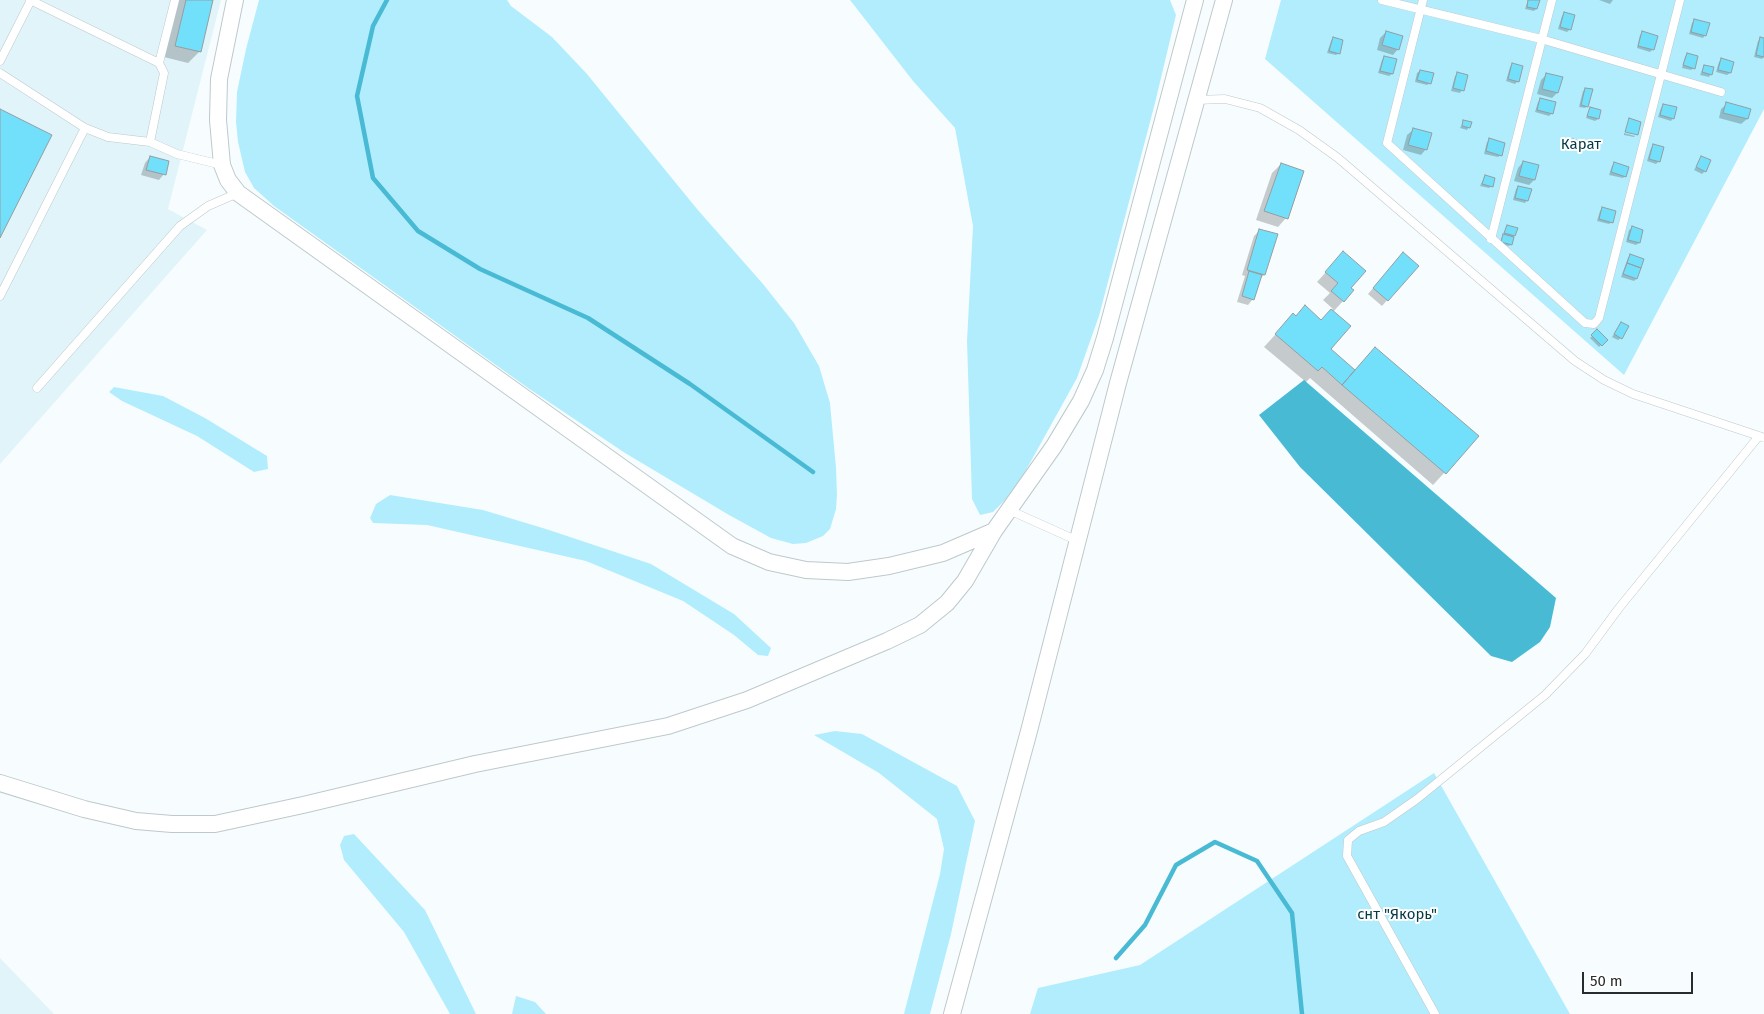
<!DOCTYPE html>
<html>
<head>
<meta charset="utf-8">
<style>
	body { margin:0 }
	#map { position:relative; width:1764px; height:1014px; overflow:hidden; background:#f7fdff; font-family:"Fira Sans",sans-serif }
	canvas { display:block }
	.scale { position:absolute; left:1582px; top:972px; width:111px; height:22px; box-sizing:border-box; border:2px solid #282c2d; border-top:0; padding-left:6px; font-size:15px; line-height:18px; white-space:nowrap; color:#282c2d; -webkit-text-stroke:4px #fff; paint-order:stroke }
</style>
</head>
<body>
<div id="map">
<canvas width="1764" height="1014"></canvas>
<div class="scale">50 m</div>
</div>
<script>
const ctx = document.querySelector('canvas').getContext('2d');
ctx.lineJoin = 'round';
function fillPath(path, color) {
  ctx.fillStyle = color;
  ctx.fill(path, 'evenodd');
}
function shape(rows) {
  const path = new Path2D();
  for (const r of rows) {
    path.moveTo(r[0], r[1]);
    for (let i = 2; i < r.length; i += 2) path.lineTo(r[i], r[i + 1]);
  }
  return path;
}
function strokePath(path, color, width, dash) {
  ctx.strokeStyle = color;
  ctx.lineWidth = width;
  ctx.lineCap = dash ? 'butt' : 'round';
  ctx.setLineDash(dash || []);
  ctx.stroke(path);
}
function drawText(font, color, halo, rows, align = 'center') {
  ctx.font = font + ' "Fira Sans",sans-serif';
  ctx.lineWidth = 4;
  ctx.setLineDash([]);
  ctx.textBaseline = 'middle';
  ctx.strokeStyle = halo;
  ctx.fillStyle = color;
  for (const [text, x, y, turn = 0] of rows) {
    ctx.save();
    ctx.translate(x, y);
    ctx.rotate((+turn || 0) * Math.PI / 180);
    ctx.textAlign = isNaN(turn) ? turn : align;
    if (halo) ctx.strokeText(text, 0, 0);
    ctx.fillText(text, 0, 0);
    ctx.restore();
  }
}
const built = shape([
	[0,0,221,0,168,209,207,230,0,464],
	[0,958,54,1014,0,1014]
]);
const green = shape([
	[259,0,507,0,511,6,552,37,587,74,697,209,763,284,794,323,819,366,830,403,836,468,837,495,836,509,830,529,823,536,806,543,793,544,771,538,729,515,625,453,528,388,274,206,254,188,245,172,238,142,236,122,237,92,246,49],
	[850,0,1170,0,1176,15,1155,103,1099,316,1077,378,1015,490,993,512,980,515,972,499,967,341,973,226,955,128,913,81],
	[1281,0,1764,0,1764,109,1624,375,1265,59],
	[114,387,163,396,205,418,267,456,268,469,254,472,197,436,122,401,109,392],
	[390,495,483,510,546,529,651,564,734,614,771,648,768,656,758,655,734,635,683,601,586,561,427,525,373,523,370,518,376,504],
	[835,731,862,734,957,786,975,821,951,934,930,1014,904,1014,940,874,944,849,937,819,879,773,814,735],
	[1434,773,1570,1014,1030,1014,1038,988,1140,965],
	[354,834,425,910,476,1014,450,1014,404,932,344,860,340,845,344,836],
	[516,996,535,1002,546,1014,512,1014]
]);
const water = shape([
	[1304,380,1556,598,1550,627,1540,642,1512,662,1491,656,1300,467,1259,415]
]);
const shadow = shape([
	[178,0,212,0,200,51,188,63,164,57],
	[1528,0,1536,0,1536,9,1534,11,1525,9],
	[1599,0,1613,0,1610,4],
	[1564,13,1570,29,1567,32,1558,29,1562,16],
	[1694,21,1705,35,1703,38,1689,34,1692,23],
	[1386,32,1398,49,1393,55,1377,50,1380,38],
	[1643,33,1653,49,1650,52,1637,48,1640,35],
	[1333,38,1339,53,1336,55,1327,53,1331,41],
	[1761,39,1764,40,1764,57,1762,59,1754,57,1758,41],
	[1687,55,1694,68,1691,70,1682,68,1685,57],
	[1384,57,1395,60,1392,74,1389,76,1378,73,1382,60],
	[1721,60,1730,73,1727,75,1716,72,1719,62],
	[1512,64,1518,81,1515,84,1506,81,1510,67],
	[1704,66,1711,74,1709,77,1700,75],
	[1420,71,1430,83,1427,85,1415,82,1417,73],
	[1458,74,1462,90,1460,93,1451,91,1455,76],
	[1547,74,1557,93,1552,98,1537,94,1541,80],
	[1586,89,1587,106,1585,108,1579,107,1583,91],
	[1541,99,1552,113,1549,116,1535,112,1538,102],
	[1727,104,1747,119,1741,124,1719,118,1721,109],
	[1663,105,1673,118,1671,121,1658,117,1661,108],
	[1590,109,1598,119,1595,121,1586,118],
	[1464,121,1469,127,1467,130,1460,128],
	[1413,130,1426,149,1421,155,1403,150,1407,135],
	[1624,133,1635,136,1634,137,1624,135],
	[1490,140,1501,155,1498,157,1484,154,1487,142],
	[1573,141,1576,149,1573,151,1569,150],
	[1653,146,1659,161,1656,164,1647,161,1651,148],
	[150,157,164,174,159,180,141,175,145,163],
	[1702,157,1705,171,1702,174,1694,170],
	[1523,162,1534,180,1529,185,1514,181,1518,168],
	[1281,164,1286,218,1278,227,1256,220,1272,173],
	[1614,164,1625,176,1623,178,1609,175,1612,166],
	[1485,176,1492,186,1489,188,1480,186],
	[1518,187,1527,200,1525,203,1513,200,1516,189],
	[1602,208,1612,222,1609,224,1597,221,1600,211],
	[1507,226,1516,229,1511,244,1509,246,1499,244],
	[1632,228,1639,243,1636,245,1626,242,1629,230],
	[1260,230,1276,235,1264,275,1259,279,1253,299,1248,305,1237,302,1245,276,1242,275,1254,236],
	[1630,255,1636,279,1634,281,1621,277,1628,258],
	[1398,259,1417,266,1382,306,1368,294],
	[1335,262,1350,288,1343,301,1333,312,1329,349,1354,371,1375,348,1477,437,1433,485,1310,378,1306,382,1264,347,1293,315,1295,317,1321,321,1333,309,1323,300,1330,293,1317,282],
	[1621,323,1621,338,1618,340,1612,337],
	[1597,331,1606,340,1599,347,1590,338]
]);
const stream = shape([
	[387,0,373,26,357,96,373,178,418,231,480,269,588,318,690,384,813,472],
	[1116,958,1145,925,1176,865,1215,842,1257,861,1292,913,1302,1014]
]);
const building = shape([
	[186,0,213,0,201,52,175,46,186,0],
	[1528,0,1540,0,1537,9,1527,7,1528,0],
	[1564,12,1575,15,1571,30,1560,27,1564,12],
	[1694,19,1710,23,1706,36,1691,32,1694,19],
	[1386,31,1403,36,1399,50,1382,45,1386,31],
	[1642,31,1658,36,1654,50,1638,46,1642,31],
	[1333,37,1343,40,1340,54,1329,51,1333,37],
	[1760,37,1764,38,1764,57,1756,55,1760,37],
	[1687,53,1698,56,1695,69,1683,65,1687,53],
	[1384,56,1397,59,1393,74,1380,71,1384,56],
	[1721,58,1734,62,1731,73,1718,70,1721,58],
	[1512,63,1523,66,1519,82,1508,79,1512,63],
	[1704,65,1714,67,1712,75,1702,72,1704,65],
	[1420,70,1434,73,1431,84,1417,80,1420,70],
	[1457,72,1468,75,1464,91,1453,88,1457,72],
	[1546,73,1563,77,1558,93,1542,89,1546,73],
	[1585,88,1593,89,1588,107,1581,105,1585,88],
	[1540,98,1556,102,1553,114,1537,110,1540,98],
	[1726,102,1751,109,1748,119,1723,113,1726,102],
	[1663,104,1677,107,1674,119,1660,115,1663,104],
	[1590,107,1601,110,1599,119,1587,116,1590,107],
	[0,109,52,135,0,238,0,109],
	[1629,118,1641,122,1638,135,1625,132,1629,118],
	[1463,120,1472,122,1470,128,1462,126,1463,120],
	[1413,128,1432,133,1427,150,1408,145,1413,128],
	[1489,138,1505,143,1502,156,1486,151,1489,138],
	[1573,139,1579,141,1577,149,1571,148,1573,139],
	[1653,144,1664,147,1660,162,1649,159,1653,144],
	[150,156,169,161,166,175,146,170,150,156],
	[1701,156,1711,160,1706,172,1696,167,1701,156],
	[1523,161,1539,165,1535,180,1519,176,1523,161],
	[1614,162,1629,167,1626,177,1611,172,1614,162],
	[1281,163,1304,171,1288,219,1264,211,1281,163],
	[1485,175,1495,178,1493,187,1482,184,1485,175],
	[1518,186,1532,189,1528,201,1515,198,1518,186],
	[1602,207,1616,211,1613,223,1599,219,1602,207],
	[1507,225,1518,228,1515,236,1504,233,1507,225],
	[1632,226,1643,230,1640,243,1628,240,1632,226],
	[1259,229,1278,234,1265,275,1247,270,1259,229],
	[1503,234,1514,237,1512,245,1501,242,1503,234],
	[1343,251,1366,271,1351,288,1354,290,1344,302,1331,291,1338,283,1325,272,1343,251],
	[1403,252,1419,266,1388,301,1373,288,1403,252],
	[1630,254,1644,259,1641,268,1627,263,1630,254],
	[1627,263,1641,268,1637,279,1623,274,1627,263],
	[1249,271,1262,275,1254,300,1242,296,1249,271],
	[1305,305,1321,320,1331,309,1351,326,1331,349,1355,370,1342,385,1322,367,1318,371,1275,334,1293,313,1296,316,1305,305],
	[1621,322,1629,326,1622,339,1614,334,1621,322],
	[1597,329,1608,340,1602,346,1591,335,1597,329],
	[1375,347,1479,436,1446,474,1342,385,1375,347]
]);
const lane = shape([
	[30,0,159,63,164,73,150,142],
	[1382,0,1541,39,1721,92],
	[1423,0,1387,143,1585,323,1594,324,1599,318,1680,0],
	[0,61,31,0],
	[159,63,175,0],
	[0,73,85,128,108,137,150,142,177,154,222,165],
	[1195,100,1225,99,1260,108,1299,130,1338,158,1575,361,1604,380,1633,394,1762,437],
	[1491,239,1552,0],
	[0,296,85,128],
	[37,388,180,226,208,206,238,193],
	[1009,510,1078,541],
	[1435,1014,1347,856,1348,840,1359,831,1384,822,1417,799,1545,695,1585,654,1619,608,1759,436]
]);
const street = shape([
	[235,0,219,79,218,120,222,165,228,180,238,193,732,546,769,562,806,570,848,572,889,566,943,553,994,531],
	[0,783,84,809,136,821,172,824,215,824,303,805,475,764,668,726,747,700,887,641,920,625,947,603,965,581,994,531,1054,446,1081,401,1095,370,1105,338,1195,0],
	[952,1014,1029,731,1118,383,1224,0]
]);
const parkNames = [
	["Карат",1581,145],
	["снт \"Якорь\"",1397,915]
];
fillPath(built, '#e0f4f9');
fillPath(green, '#b2edfd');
fillPath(water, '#49bad4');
fillPath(shadow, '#0003');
strokePath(stream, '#49bad4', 4.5);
fillPath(building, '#73e0fb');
strokePath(building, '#949ea1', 1);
strokePath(lane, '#bec9cb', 9);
strokePath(street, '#bec9cb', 18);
strokePath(lane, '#fff', 8);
strokePath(street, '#fff', 16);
drawText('15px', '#043a45', '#fff', parkNames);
</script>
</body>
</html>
